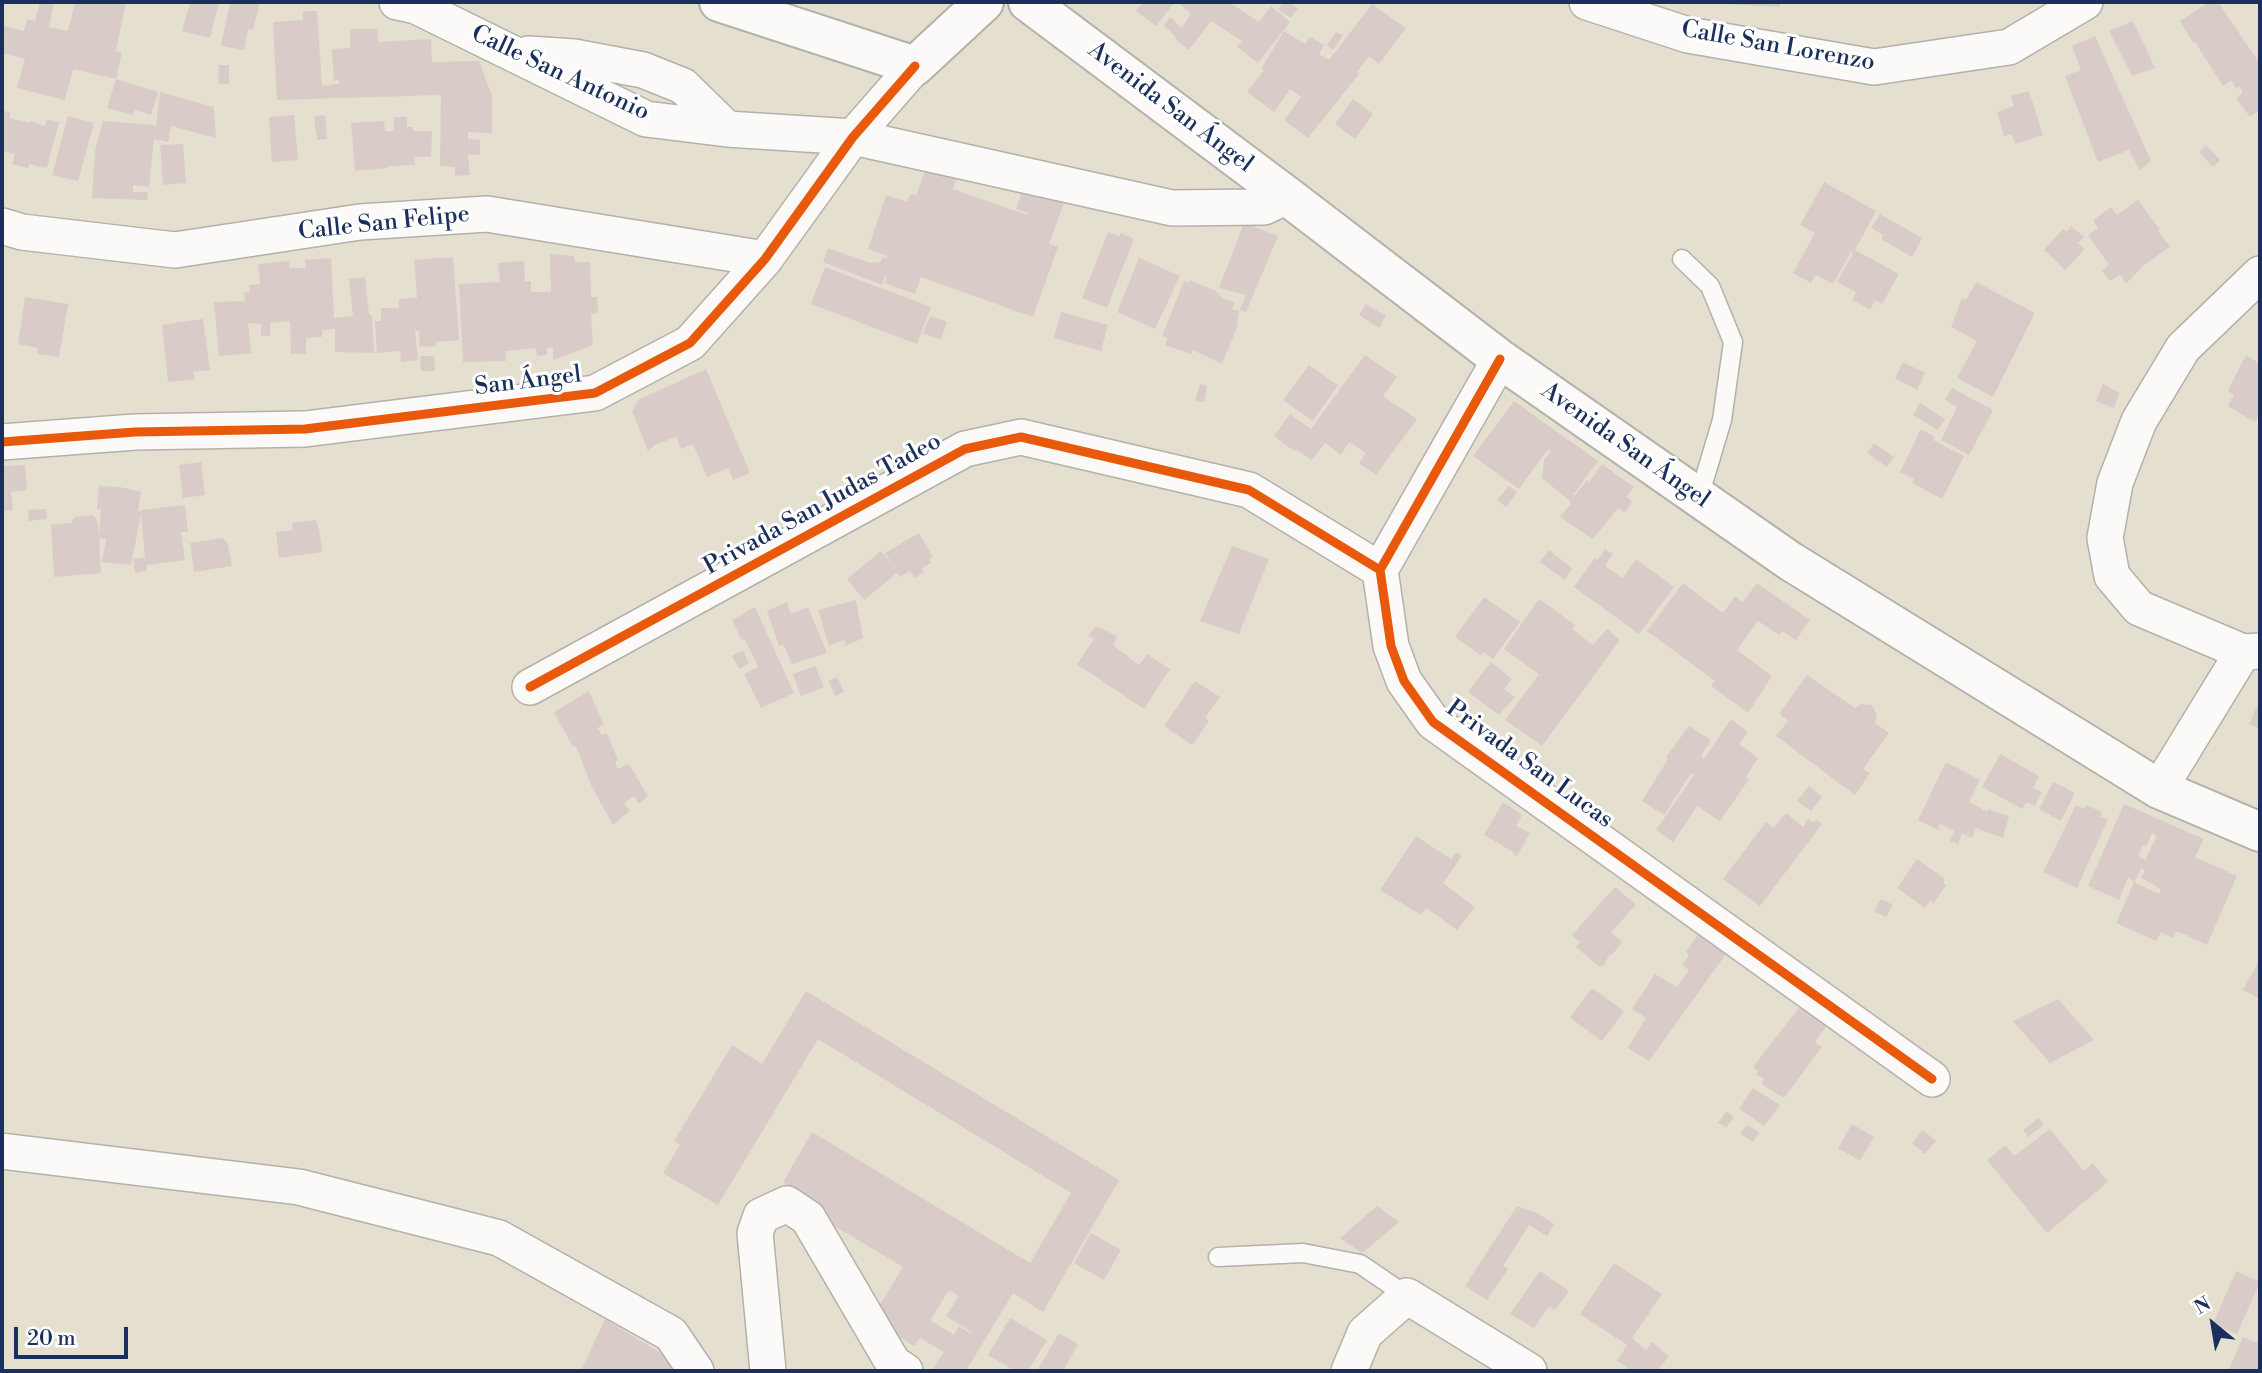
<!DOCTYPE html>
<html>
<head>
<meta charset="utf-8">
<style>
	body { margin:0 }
	#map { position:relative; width:2262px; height:1373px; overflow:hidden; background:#e5dfcf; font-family:"Libre Bodoni",serif }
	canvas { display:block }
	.frame { position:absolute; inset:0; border:4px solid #1b2f5e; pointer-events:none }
	.north { position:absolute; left:2178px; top:1289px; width:70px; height:70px; -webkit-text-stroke:5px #fff; paint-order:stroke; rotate:330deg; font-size:19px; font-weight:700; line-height:28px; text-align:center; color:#1b2f5e }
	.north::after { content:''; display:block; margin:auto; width:24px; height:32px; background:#1b2f5e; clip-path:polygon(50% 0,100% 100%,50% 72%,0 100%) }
	.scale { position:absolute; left:14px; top:1327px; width:114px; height:32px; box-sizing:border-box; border:4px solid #1b2f5e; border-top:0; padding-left:9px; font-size:21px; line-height:24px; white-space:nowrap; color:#1b2f5e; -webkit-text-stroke:5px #fff; paint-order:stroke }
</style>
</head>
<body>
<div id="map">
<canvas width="2262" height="1373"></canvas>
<div class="frame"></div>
<div class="north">N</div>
<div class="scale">20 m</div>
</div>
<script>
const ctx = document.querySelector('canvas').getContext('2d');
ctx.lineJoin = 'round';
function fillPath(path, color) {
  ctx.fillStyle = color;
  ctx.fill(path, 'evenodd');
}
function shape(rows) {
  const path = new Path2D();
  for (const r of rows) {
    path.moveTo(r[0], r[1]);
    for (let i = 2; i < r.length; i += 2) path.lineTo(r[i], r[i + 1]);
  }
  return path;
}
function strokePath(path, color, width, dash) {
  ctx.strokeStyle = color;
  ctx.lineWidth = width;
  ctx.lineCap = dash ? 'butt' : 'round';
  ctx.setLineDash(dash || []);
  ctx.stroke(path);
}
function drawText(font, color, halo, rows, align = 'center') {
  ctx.font = font + ' "Libre Bodoni",serif';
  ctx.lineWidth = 6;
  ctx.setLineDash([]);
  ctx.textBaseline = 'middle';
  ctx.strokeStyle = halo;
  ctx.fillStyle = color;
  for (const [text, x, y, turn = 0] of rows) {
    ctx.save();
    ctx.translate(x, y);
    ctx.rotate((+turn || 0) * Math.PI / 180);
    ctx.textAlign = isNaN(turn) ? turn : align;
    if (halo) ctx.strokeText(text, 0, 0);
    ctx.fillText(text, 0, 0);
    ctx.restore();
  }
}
const building = shape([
	[40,2,54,2,49,27,68,31,75,2,126,2,116,51,122,52,116,79,73,69,65,100,17,88,25,59,2,53,2,25,24,31,27,19,35,21],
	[190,2,219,2,210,38,182,31],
	[230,2,260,2,253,30,248,29,244,50,221,46],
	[1143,2,1173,2,1174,3,1156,26,1136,11],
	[1178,2,1229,2,1259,22,1271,6,1290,22,1258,63,1237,47,1242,41,1211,21,1189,50,1175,39,1176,37,1164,26,1165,24,1170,17,1182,28,1191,14],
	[1284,2,1288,2,1298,8,1291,18,1278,9],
	[1727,2,1780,2,1780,7,1727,4],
	[2209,2,2218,2,2260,64,2260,110,2250,117,2236,98,2243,92,2239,86,2236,88,2231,80,2223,86,2195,42,2193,43,2180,21],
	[1372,4,1406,28,1379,64,1369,56,1357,72,1359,74,1308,138,1284,120,1301,97,1290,89,1274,112,1247,92,1264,70,1261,69,1284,31,1305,44,1310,37,1324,45,1319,54,1329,60],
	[303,11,317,11,322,86,339,84,339,80,334,81,332,49,350,48,350,29,377,29,378,42,431,39,432,62,479,61,492,96,492,133,468,132,468,139,480,140,480,155,468,154,470,175,455,176,455,167,440,166,441,95,277,100,273,22,303,20],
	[2133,21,2155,68,2132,76,2109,31],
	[1336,32,1343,35,1333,50,1327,45],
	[2095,36,2151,161,2140,170,2129,150,2098,162,2065,76,2081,70,2072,46],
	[219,65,229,65,229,84,218,84],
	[116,79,158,92,151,115,135,110,133,115,107,108],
	[2029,91,2043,135,2015,144,2012,134,2004,136,1997,112,2014,106,2011,96],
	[160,92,214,107,216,138,171,126,168,142,154,139,149,187,133,185,133,192,148,192,147,200,92,198,95,151,103,121,156,125],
	[1353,99,1373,114,1355,139,1335,124],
	[2,110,11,113,9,118,30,123,30,121,45,126,47,119,59,122,47,168,29,164,28,168,12,164,15,154,2,151,4,136,2,136],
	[294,115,298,160,272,162,269,117],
	[325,115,327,139,317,140,314,116],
	[68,116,94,123,78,181,52,175],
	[394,117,407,117,407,127,413,127,413,131,432,131,431,157,415,157,415,165,387,166,388,168,355,171,351,123,384,121,385,131,394,131],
	[183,144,186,183,163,185,160,145],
	[2206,145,2220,160,2213,167,2199,152],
	[929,160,959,171,953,189,1027,215,1028,213,1016,209,1024,187,1065,200,1049,244,1058,247,1033,317,921,277,915,294,885,283,887,277,885,276,882,285,823,262,828,248,870,263,880,262,883,257,886,259,888,256,868,249,886,195,907,202,910,194,916,195],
	[1824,182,1876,211,1855,250,1899,274,1882,304,1875,301,1870,310,1852,300,1856,292,1837,282,1851,257,1853,253,1851,252,1833,284,1816,275,1811,283,1793,273,1815,233,1800,225],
	[2138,200,2160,230,2158,231,2170,247,2143,266,2126,284,2120,274,2110,281,2102,271,2109,265,2088,235,2098,228,2093,220,2111,207,2117,215],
	[1880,214,1922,238,1912,257,1881,239,1883,235,1871,228],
	[1244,223,1278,236,1246,312,1240,310,1246,295,1219,288],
	[2071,226,2084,237,2078,243,2085,249,2065,270,2044,250,2063,229,2067,232],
	[1108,232,1119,236,1121,233,1134,239,1107,308,1082,298],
	[550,254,574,256,575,262,590,262,591,297,597,297,598,313,591,314,593,345,553,360,553,347,547,348,547,355,537,356,536,348,505,351,506,361,463,362,459,284,500,282,498,263,524,261,525,281,531,281,531,292,551,292],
	[453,257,459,340,436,342,437,346,420,347,419,331,415,331,418,360,401,362,400,351,377,353,375,321,381,321,381,308,399,308,399,299,417,298,414,260],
	[331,258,334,318,353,316,349,279,365,277,369,315,372,315,374,353,335,352,335,329,322,330,322,337,306,338,306,354,291,354,290,321,270,323,270,336,261,336,261,324,248,323,251,353,219,356,214,302,245,301,244,293,250,292,249,285,260,284,258,264,289,261,290,268,306,268,305,260],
	[1139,258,1180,276,1155,329,1117,312],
	[825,267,931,307,917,344,811,304],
	[1189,280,1216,291,1222,298,1235,303,1232,309,1239,311,1236,330,1222,364,1193,350,1191,354,1165,345,1167,338,1162,336,1184,281,1189,283],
	[1976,282,2035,313,1993,397,1957,378,1977,341,1951,327,1962,298,1966,300],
	[25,297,68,304,59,357,37,354,38,348,18,344],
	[1366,304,1386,316,1379,328,1359,315],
	[1061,312,1108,325,1101,351,1054,338],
	[930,316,947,322,941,340,923,333],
	[203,319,210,370,193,372,195,379,168,382,162,325],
	[1365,355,1397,377,1383,396,1417,419,1376,475,1359,463,1366,453,1349,442,1341,455,1325,443,1312,460,1296,450,1294,451,1274,436,1290,414,1311,429],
	[2246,355,2260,364,2260,412,2255,422,2228,406,2234,395,2228,391],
	[420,356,434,356,435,371,421,371],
	[1903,362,1925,373,1917,390,1895,378],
	[1309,365,1338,385,1313,421,1283,400],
	[706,369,750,473,733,480,728,468,707,477,693,444,681,449,676,437,655,445,648,451,632,411,638,400],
	[1200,384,1207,386,1204,402,1195,401],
	[2103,384,2119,393,2114,408,2096,401],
	[1952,388,1993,410,1969,455,1941,440,1957,407,1945,400],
	[1514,401,1598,461,1573,495,1575,495,1587,480,1589,482,1602,464,1634,487,1626,497,1632,501,1625,513,1618,508,1593,539,1560,517,1570,505,1570,501,1542,478,1544,460,1551,451,1548,449,1519,489,1473,456],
	[1920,403,1945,419,1938,430,1913,415],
	[1921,429,1935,437,1933,440,1964,456,1942,499,1912,483,1914,479,1900,472],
	[1874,443,1894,457,1887,467,1867,453],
	[201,462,205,495,183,498,179,465],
	[25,465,27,490,11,492,13,510,2,511,2,466],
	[99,486,120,487,141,492,138,511,141,512,141,510,185,505,188,532,181,532,185,560,147,565,147,571,135,573,133,559,145,557,141,514,131,565,102,562,106,539,99,538,101,573,54,577,51,525,71,523,75,517,93,515,97,521,99,533,101,509,97,509],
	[1509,486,1517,492,1506,507,1497,500],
	[46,509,47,519,29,521,28,510],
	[316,520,318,528,319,528,322,552,279,558,276,532,293,530,292,523],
	[919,533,933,557,929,559,931,563,922,568,924,572,914,578,910,571,900,577,897,573,864,600,847,579,881,551,894,567,885,553],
	[223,538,228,544,232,566,194,572,190,543],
	[1232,546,1269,559,1239,634,1200,621],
	[1605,549,1613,554,1605,566,1623,578,1636,559,1674,587,1639,634,1574,587,1595,558,1598,560],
	[1549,550,1572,568,1565,580,1540,562],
	[1683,583,1723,613,1735,596,1743,602,1757,583,1810,620,1796,640,1782,631,1779,635,1758,621,1737,650,1772,676,1748,713,1711,686,1715,681,1647,631],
	[1484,597,1520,622,1493,659,1483,652,1481,655,1455,637],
	[1539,599,1575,625,1572,629,1593,645,1607,629,1620,640,1542,746,1505,720,1539,674,1504,649],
	[856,600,863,638,846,646,844,640,829,646,818,610],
	[787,602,791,614,808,607,827,653,792,664,783,644,779,646,767,611],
	[755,607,794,693,761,708,744,674,758,667,745,639,742,641,732,620],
	[1096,626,1117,636,1113,645,1139,665,1147,654,1170,669,1144,709,1077,664,1094,639,1088,636],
	[743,650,749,664,739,669,732,656],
	[1491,662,1512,679,1504,689,1515,697,1499,715,1468,692],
	[815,666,824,687,801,696,793,674],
	[1807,675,1855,708,1861,704,1872,705,1877,715,1875,723,1889,733,1863,769,1870,773,1855,795,1776,736,1788,721,1779,714],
	[837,677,844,691,836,696,828,681],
	[1195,681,1220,697,1205,718,1209,721,1192,745,1164,726],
	[589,691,604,725,597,728,602,735,607,733,618,760,615,762,618,769,629,764,648,796,639,804,634,796,624,803,630,811,613,825,591,785,576,746,573,747,554,712],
	[2260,700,2260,729,2249,724],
	[1731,719,1748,732,1739,744,1758,758,1746,777,1749,779,1720,821,1697,806,1673,842,1656,830,1694,775,1691,773,1664,815,1642,801,1668,759,1666,757,1689,726,1711,740,1701,756,1704,759],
	[2000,754,2039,776,2033,788,2042,792,2035,806,2027,802,2022,809,1982,787],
	[1946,762,1980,780,1969,802,1988,812,1988,809,2009,816,2003,838,1976,828,1972,838,1962,833,1958,844,1950,841,1954,831,1940,824,1938,830,1918,820],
	[2053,782,2075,793,2061,821,2039,809],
	[1809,786,1822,797,1811,811,1797,801],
	[1503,802,1522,815,1516,826,1530,833,1517,856,1514,855,1515,853,1484,835],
	[2124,804,2204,839,2195,857,2237,876,2207,945,2177,931,2173,938,2161,932,2156,941,2116,923,2134,882,2159,894,2161,889,2141,878,2145,871,2141,868,2135,882,2128,878,2119,900,2088,886],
	[2152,833,2157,836,2145,860,2138,856,2143,845,2146,846],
	[2076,805,2084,809,2086,805,2102,812,2100,816,2108,819,2077,888,2043,872],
	[1786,813,1803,827,1808,819,1812,822,1817,820,1822,824,1760,906,1723,879,1766,822,1774,828],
	[1416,836,1451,859,1456,852,1462,856,1443,883,1475,907,1457,930,1426,908,1421,915,1380,890],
	[1917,859,1945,879,1943,882,1946,885,1934,903,1930,900,1925,908,1897,888],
	[1615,887,1636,905,1611,932,1622,942,1612,955,1610,954,1603,966,1598,966,1576,947,1580,942,1572,935],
	[1881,899,1893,905,1886,917,1874,911],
	[1698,934,1726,954,1649,1061,1628,1048,1646,1018,1632,1009,1655,974,1677,987,1689,970,1682,965,1689,955,1686,952],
	[2260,959,2260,999,2243,990],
	[1592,988,1624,1011,1602,1041,1570,1018],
	[806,991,1119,1180,1043,1312,1013,1293,966,1371,932,1371,944,1352,920,1338,914,1346,871,1319,903,1267,806,1209,812,1199,783,1182,812,1132,1030,1263,1071,1193,818,1039,718,1205,663,1173,680,1145,674,1141,732,1045,762,1064],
	[949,1290,959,1296,946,1316,972,1332,971,1334,959,1326,954,1335,930,1320],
	[2058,999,2094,1040,2050,1063,2013,1021],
	[1801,1005,1828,1024,1815,1042,1822,1047,1784,1098,1763,1085,1762,1083,1764,1079,1756,1074,1758,1071,1753,1067],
	[1753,1088,1780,1105,1764,1126,1739,1109],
	[1727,1111,1734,1118,1726,1127,1718,1123],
	[2039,1118,2044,1125,2028,1137,2023,1130],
	[1852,1124,1874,1137,1860,1161,1838,1148],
	[1747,1125,1759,1132,1753,1142,1740,1134],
	[2050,1129,2084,1171,2093,1163,2108,1182,2047,1233,1987,1160,2006,1145,2014,1156],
	[1923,1130,1936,1141,1925,1154,1912,1143],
	[1377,1206,1399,1222,1362,1253,1340,1238],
	[1517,1206,1537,1213,1554,1224,1547,1236,1529,1225,1503,1266,1508,1269,1487,1300,1465,1286],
	[1091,1233,1121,1250,1104,1280,1074,1263],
	[1614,1263,1662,1294,1632,1338,1646,1350,1652,1342,1669,1356,1657,1371,1624,1371,1627,1367,1617,1361,1627,1345,1580,1314],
	[1540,1271,1569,1291,1555,1310,1549,1306,1534,1328,1510,1314],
	[2236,1271,2260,1282,2237,1334,2213,1324],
	[1010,1318,1047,1340,1028,1371,1015,1371,988,1355],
	[605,1319,677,1363,712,1371,581,1371],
	[1059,1333,1078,1344,1063,1371,1037,1371],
	[2243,1337,2260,1344,2260,1371,2228,1371]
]);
const lane = shape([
	[1682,259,1710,286,1733,342,1722,420,1699,497],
	[1218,1257,1303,1253,1360,1264,1407,1296]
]);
const street = shape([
	[397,2,416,6,646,119,727,129,853,137,1172,208,1264,207,1287,196],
	[1587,2,1688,35,1874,67,2009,47,2085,2],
	[528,54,574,57,643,70,683,86,727,129],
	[2,226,22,232,175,250,360,222,487,214,765,259],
	[2260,274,2183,348,2139,421,2115,483,2105,538,2112,576,2139,608,2243,652,2260,651],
	[1500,359,1380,570,1391,646,1404,681,1433,722,1932,1079],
	[2,442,135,432,305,429,595,393,690,343,765,259,853,137,915,66],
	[530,687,965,449,1021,437,1249,490,1380,570],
	[2159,789,2243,652],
	[2,1151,299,1187,499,1238,671,1334,696,1371],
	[768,1371,755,1233,761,1216,787,1204,808,1218,893,1363,905,1371],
	[1349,1371,1365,1333,1407,1296,1529,1371]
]);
const secondary = shape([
	[719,2,915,66,984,2],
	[1028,2,1287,196,1500,359,1790,561,2159,789,2260,832]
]);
const cycleway = shape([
	[1500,359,1380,570,1391,646,1404,681,1433,722,1932,1079],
	[2,442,135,432,305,429,595,393,690,343,765,259,853,137,915,66],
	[530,687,965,449,1021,437,1249,490,1380,570]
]);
const streetNames = [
	["Calle San Lorenzo",1778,47,10],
	["Calle San Antonio",560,74,25],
	["Avenida San Ángel",1170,108,37],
	["Calle San Felipe",384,224,-6],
	["San Ángel",528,382,-7],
	["Avenida San Ángel",1625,446,35],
	["Privada San Judas Tadeo",823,505,-29],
	["Privada San Lucas",1529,765,36]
];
fillPath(building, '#d9ccc8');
strokePath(lane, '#b2b1ab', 21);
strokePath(street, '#b2b1ab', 38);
strokePath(secondary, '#b2b1ab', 42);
strokePath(lane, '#fbfaf8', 18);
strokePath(street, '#fbfaf8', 35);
strokePath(secondary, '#fbfaf8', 38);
strokePath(cycleway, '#e8590c', 9);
drawText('24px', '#1b2f5e', '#fff', streetNames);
</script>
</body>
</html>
